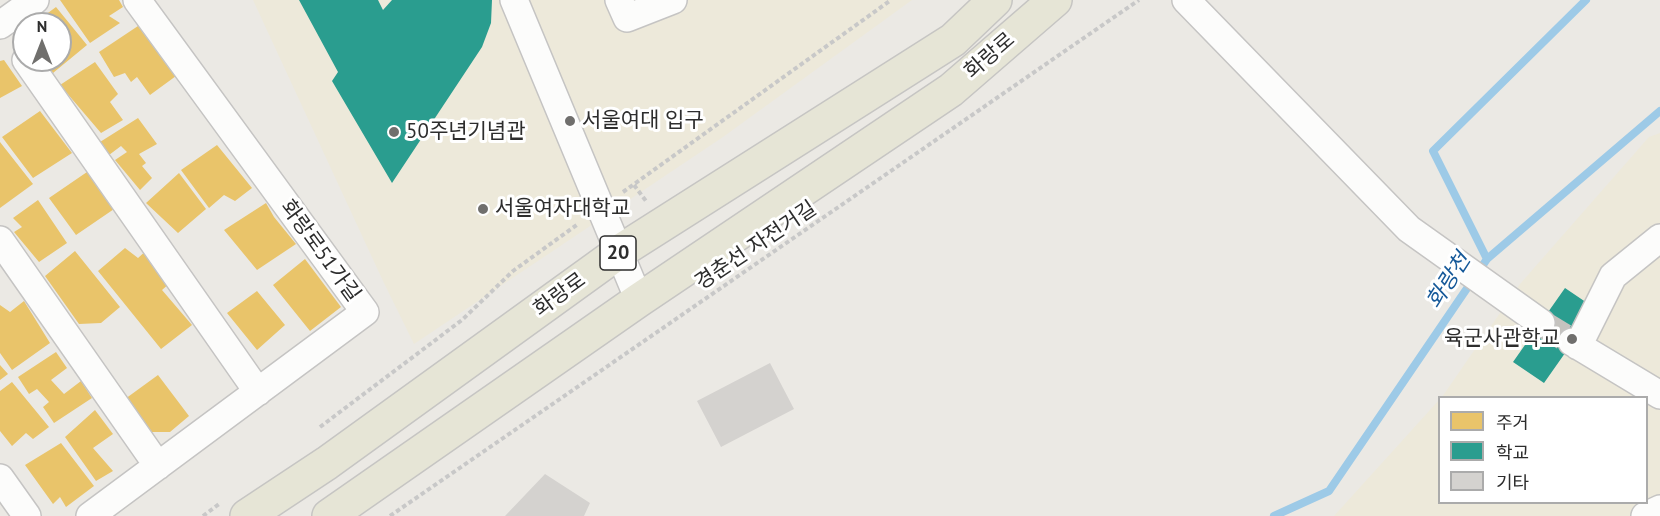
<!DOCTYPE html>
<html>
<head>
<meta charset="utf-8">
<style>
	body { margin:0 }
	#map { position:relative; width:1660px; height:516px; overflow:hidden; background:#ebe9e4; font-family:"PT Sans","Noto Sans KR",sans-serif }
	canvas { display:block }
	.legend { position:absolute; left:1438px; top:396px; width:210px; height:108px; box-sizing:border-box; background:#fff; border:2px solid #ababab; margin:0; padding:8px 10px; list-style:none; font-size:18px; color:#2d2d2d }
	.legend li { display:flex; align-items:center; gap:12px; height:30px }
	.legend b { width:30px; border:2px solid #ababab }
	.north { position:absolute; left:12px; top:12px; width:60px; height:60px; box-sizing:border-box; background:#fff; border:2px solid #ababab; border-radius:50%; rotate:0deg; font-size:16px; font-weight:700; line-height:24px; text-align:center; color:#2d2d2d }
	.north::after { content:''; display:block; margin:auto; width:21px; height:27px; background:#706f6d; clip-path:polygon(50% 0,100% 100%,50% 72%,0 100%) }
</style>
</head>
<body>
<div id="map">
<canvas width="1660" height="516"></canvas>
<ul class="legend">
<li><b style="height:16px;background:#e9c46a"></b>주거</li>
<li><b style="height:16px;background:#2a9d8f"></b>학교</li>
<li><b style="height:16px;background:#d4d2cf"></b>기타</li>
</ul>
<div class="north">N</div>
</div>
<script>
const ctx = document.querySelector('canvas').getContext('2d');
ctx.lineJoin = 'round';
function fillPath(path, color) {
  ctx.fillStyle = color;
  ctx.fill(path, 'evenodd');
}
function shape(rows) {
  const path = new Path2D();
  for (const r of rows) {
    path.moveTo(r[0], r[1]);
    for (let i = 2; i < r.length; i += 2) path.lineTo(r[i], r[i + 1]);
  }
  return path;
}
function strokePath(path, color, width, dash) {
  ctx.strokeStyle = color;
  ctx.lineWidth = width;
  ctx.lineCap = dash ? 'butt' : 'round';
  ctx.setLineDash(dash || []);
  ctx.stroke(path);
}
function drawText(font, color, halo, rows, align = 'center') {
  ctx.font = font + ' "PT Sans","Noto Sans KR",sans-serif';
  ctx.lineWidth = 6;
  ctx.setLineDash([]);
  ctx.textBaseline = 'middle';
  ctx.strokeStyle = halo;
  ctx.fillStyle = color;
  for (const [text, x, y, turn = 0] of rows) {
    ctx.save();
    ctx.translate(x, y);
    ctx.rotate((+turn || 0) * Math.PI / 180);
    ctx.textAlign = isNaN(turn) ? turn : align;
    if (halo) ctx.strokeText(text, 0, 0);
    ctx.fillText(text, 0, 0);
    ctx.restore();
  }
}
const education = shape([
	[253,0,912,0,723,137,414,344,383,281],
	[1660,133,1660,516,1334,516,1439,400,1440,502,1646,502,1646,398,1442,397,1520,284,1649,137]
]);
const homes = shape([
	[60,0,119,0,123,7,109,16,120,23,90,43],
	[56,7,87,45,53,73,43,60,60,60,60,24,33,24],
	[138,26,176,76,150,95,137,77,131,82,125,73,114,77,99,52],
	[4,60,22,86,0,98,0,61],
	[95,62,118,94,110,102,123,120,101,133,60,85],
	[40,111,72,153,33,178,2,137],
	[138,118,157,144,139,154,146,163,142,166,152,178,140,190,115,160,127,152,121,146,109,155,100,142],
	[0,142,33,184,0,208],
	[217,145,252,188,235,201,224,195,209,208,181,170],
	[87,172,117,207,76,235,49,198],
	[179,173,206,209,178,233,146,203],
	[38,200,67,243,39,262,14,232,22,227,13,218],
	[266,203,274,217,296,244,257,270,224,230],
	[125,248,138,258,148,249,170,283,162,290,192,325,161,349,98,271],
	[75,251,120,307,101,323,79,324,45,276],
	[305,259,341,307,310,331,273,285],
	[257,291,285,325,257,350,227,313],
	[24,301,50,343,12,370,0,353,0,305,10,312],
	[56,352,67,368,51,380,64,394,81,381,92,398,54,423,43,407,49,402,37,389,29,394,18,377],
	[0,365,8,374,0,380],
	[158,375,189,416,170,432,149,432,125,399],
	[12,382,49,427,33,439,26,433,12,446,0,431,0,391],
	[95,410,113,434,93,448,113,471,96,481,65,437],
	[61,443,94,486,66,507,60,497,53,504,25,465]
]);
const schools = shape([
	[299,0,378,0,383,10,392,0,492,0,491,23,482,47,392,183,332,81,338,72],
	[1565,288,1596,309,1544,383,1513,362]
]);
const stream = shape([
	[1487,259,1660,111],
	[1274,516,1329,491,1487,259,1433,151,1586,0]
]);
const building = shape([
	[770,363,794,409,721,447,697,401],
	[545,474,590,503,584,516,505,516]
]);
const minorTunnel = shape([
	[1541,323,1572,342]
]);
const path = shape([
	[634,185,646,201],
	[623,192,891,0],
	[320,427,462,320,513,271,578,224],
	[203,516,219,504],
	[390,516,1139,0]
]);
const minor = shape([
	[514,0,639,300],
	[619,0,627,18,673,0],
	[1186,0,1409,229,1541,323],
	[0,25,35,0],
	[26,60,258,392],
	[0,240,158,466],
	[1572,342,1660,395],
	[1578,346,1613,276,1660,238],
	[0,478,27,516],
	[90,516,365,312,137,0],
	[1645,516,1660,509]
]);
const major = shape([
	[247,516,327,463,619,252,953,40,995,0],
	[329,516,639,300,951,90,1055,0]
]);
const markers = [
	[570,121,6,"#706f6d"],
	[394,132,6,"#706f6d"],
	[483,209,6,"#706f6d"],
	[1572,339,6,"#706f6d"]
];
const shields = [
	[618,253,36]
];
const shieldNames = [
	["20",618,253]
];
const streetNames = [
	["화랑로",990,56,-41],
	["경춘선 자전거길",756,246,-34],
	["화랑로51가길",320,251,54],
	["화랑로",560,295,-36]
];
const poiNames = [
	["서울여대 입구",582,121],
	["50주년기념관",406,132],
	["서울여자대학교",495,209],
	["육군사관학교",1560,339,"right"]
];
const waterNames = [
	["화랑천",1449,281,-57]
];
fillPath(education, '#ede9da');
fillPath(homes, '#e9c46a');
fillPath(schools, '#2a9d8f');
strokePath(stream, '#9dcae7', 8);
fillPath(building, '#d4d2cf');
strokePath(minorTunnel, '#c5c3bf', 27, [27, 14]);
strokePath(minor, '#c5c4c3', 30);
strokePath(major, '#c6c5c3', 36);
strokePath(path, '#c8c8c8', 4, [4.5, 3]);
strokePath(minor, '#fcfcfb', 27);
strokePath(major, '#e6e5d6', 33);
for (const [x, y, r, color] of markers) {
  const dot = new Path2D();
  dot.arc(x, y, r, 0, 2 * Math.PI);
  ctx.fillStyle = color;
  ctx.fill(dot);
  strokePath(dot, '#fff', 2);
}
for (const [x, y, w] of shields) {
  const box = new Path2D();
  box.roundRect(x - w / 2, y - 17, w, 34, 4.5);
  ctx.fillStyle = '#fff';
  ctx.fill(box);
  strokePath(box, '#2d2d2d', 1.5);
}
drawText('bold 20px', '#2d2d2d', null, shieldNames);
drawText('21px', '#2d2d2d', '#fff', streetNames);
drawText('21px', '#2d2d2d', '#fff', poiNames, 'left');
drawText('italic 22px', '#165999', '#fff', waterNames);
</script>
</body>
</html>
